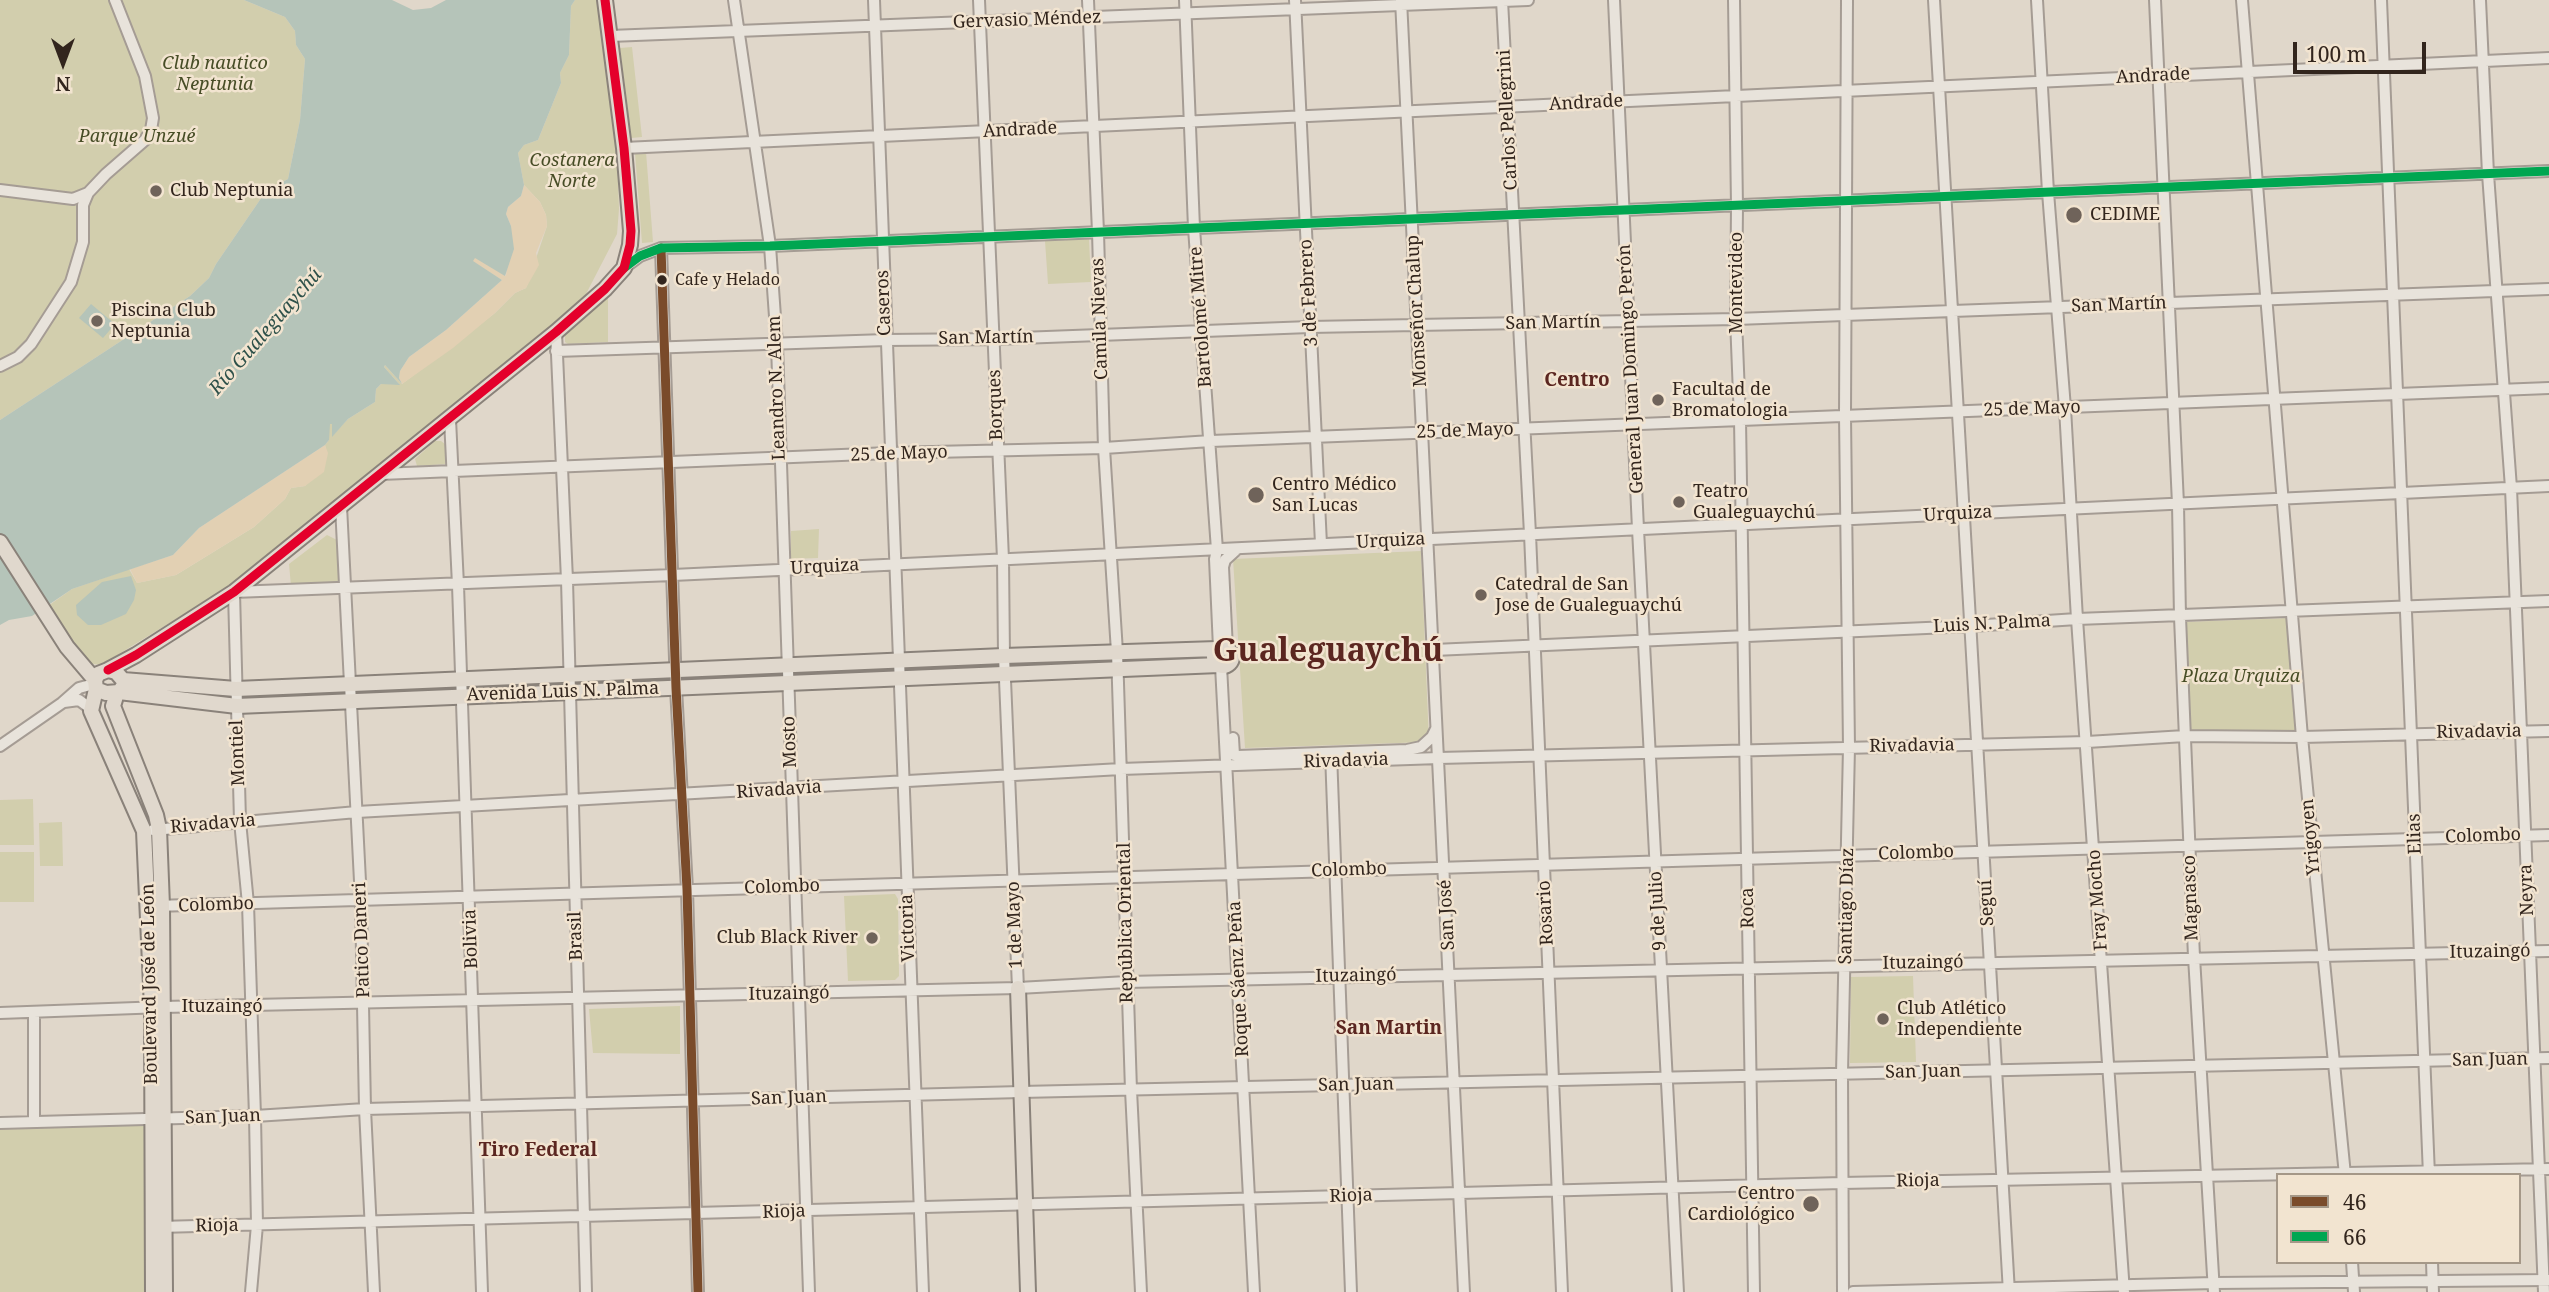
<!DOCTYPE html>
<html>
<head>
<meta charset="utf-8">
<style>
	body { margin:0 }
	#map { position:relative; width:2549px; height:1292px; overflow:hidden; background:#e0d7ca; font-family:"Noto Serif",serif }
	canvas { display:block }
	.legend { position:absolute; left:2276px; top:1173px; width:245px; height:91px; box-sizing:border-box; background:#f2e4d0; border:2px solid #a59888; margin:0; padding:9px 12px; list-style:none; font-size:21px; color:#32251d }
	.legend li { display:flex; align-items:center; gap:14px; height:35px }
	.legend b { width:35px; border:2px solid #a59888 }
	.north { position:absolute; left:28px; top:28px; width:70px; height:70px; -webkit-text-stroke:5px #f2e4d0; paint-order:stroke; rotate:180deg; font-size:19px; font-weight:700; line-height:28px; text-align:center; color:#32251d }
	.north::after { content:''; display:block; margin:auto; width:24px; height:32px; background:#32251d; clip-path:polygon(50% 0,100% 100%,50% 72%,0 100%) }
	.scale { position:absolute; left:2293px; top:42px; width:133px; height:32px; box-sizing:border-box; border:4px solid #32251d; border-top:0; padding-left:9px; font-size:21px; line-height:24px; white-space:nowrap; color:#32251d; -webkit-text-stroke:5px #f2e4d0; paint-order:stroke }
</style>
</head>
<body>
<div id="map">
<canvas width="2549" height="1292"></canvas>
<ul class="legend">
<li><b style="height:9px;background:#7a4b2a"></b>46</li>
<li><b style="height:9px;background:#00a651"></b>66</li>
</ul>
<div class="north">N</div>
<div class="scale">100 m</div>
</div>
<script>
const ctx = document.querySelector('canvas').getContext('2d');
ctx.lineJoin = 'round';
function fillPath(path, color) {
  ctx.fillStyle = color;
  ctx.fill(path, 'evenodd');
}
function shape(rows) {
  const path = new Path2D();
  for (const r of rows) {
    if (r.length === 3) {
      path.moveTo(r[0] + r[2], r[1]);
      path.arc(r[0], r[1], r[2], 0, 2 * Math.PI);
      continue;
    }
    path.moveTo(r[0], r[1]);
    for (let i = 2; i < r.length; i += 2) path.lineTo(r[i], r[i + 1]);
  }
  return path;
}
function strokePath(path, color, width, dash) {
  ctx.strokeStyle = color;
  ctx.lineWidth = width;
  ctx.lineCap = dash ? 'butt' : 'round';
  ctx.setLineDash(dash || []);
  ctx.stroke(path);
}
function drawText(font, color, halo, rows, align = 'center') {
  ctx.font = font + ' "Noto Serif",serif';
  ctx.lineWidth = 5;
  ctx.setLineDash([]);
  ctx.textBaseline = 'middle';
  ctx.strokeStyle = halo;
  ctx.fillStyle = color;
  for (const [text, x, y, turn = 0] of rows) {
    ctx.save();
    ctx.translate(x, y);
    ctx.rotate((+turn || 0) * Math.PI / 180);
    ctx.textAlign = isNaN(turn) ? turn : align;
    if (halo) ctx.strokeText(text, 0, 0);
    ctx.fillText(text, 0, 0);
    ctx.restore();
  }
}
const green = shape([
	[0,0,244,0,285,17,295,31,296,45,305,59,300,120,288,179,266,191,216,264,209,278,190,296,0,420],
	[575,0,597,0,617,156,619,209,617,234,586,294,511,363,241,579,101,665,86,663,48,606,72,589,129,569,137,583,176,575,254,527,285,499,291,488,305,486,327,453,325,445,329,440,329,424,332,424,332,436,348,419,375,402,376,389,381,384,399,384,384,367,385,365,402,384,495,313,515,293,526,288,547,226,546,215,540,202,524,185,518,153,524,145,538,140,561,83,560,73,569,55,571,6],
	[632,47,642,137,631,138,620,48],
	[646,152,653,242,642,243,635,153],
	[1089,239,1091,282,1048,284,1045,241],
	[608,297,608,342,568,344,565,342,565,335],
	[435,441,441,441,445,444,445,464,417,466,415,459],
	[819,529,818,558,791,559,791,531],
	[327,535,339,541,341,580,337,584,291,586,289,564],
	[1421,551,1429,742,1245,748,1233,559],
	[2291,618,2297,732,2191,735,2185,622],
	[33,799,34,845,0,845,0,800],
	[62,822,63,866,40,866,39,823],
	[0,852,34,852,34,902,0,902],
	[895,894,898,899,899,976,895,980,848,981,844,896],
	[1913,976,1916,1062,1850,1063,1851,977],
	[680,1006,680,1054,593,1053,589,1009],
	[146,1124,144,1292,0,1292,0,1128]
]);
const sand = shape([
	[524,185,540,202,546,215,547,226,536,253,539,265,526,288,515,293,495,313,453,348,402,384,399,378,400,371,409,357,446,330,502,280,472,261,475,257,506,276,511,226,506,214,508,207,521,196],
	[325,445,328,453,324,472,305,486,291,488,285,499,254,527,176,575,137,583,130,569,173,555,199,528]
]);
const water = shape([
	[244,0,392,0,413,10,431,8,446,0,575,0,571,6,569,55,560,73,561,83,538,140,524,145,518,153,524,185,521,196,508,207,506,214,511,226,514,249,505,276,475,258,473,261,502,280,446,330,409,357,400,371,399,378,402,384,385,365,384,367,400,385,381,384,376,389,375,402,348,419,332,437,332,424,330,424,329,440,325,445,199,528,173,555,72,589,32,616,9,620,0,625,0,420,190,296,209,278,216,264,266,191,288,179,300,120,305,59,296,45,295,31,285,17],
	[91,304,115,324,103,338,79,318],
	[131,576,136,590,134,600,126,614,101,625,88,625,77,615,76,605,102,582]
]);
const minor = shape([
	[734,0,770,246,777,345,809,1292],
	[874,0,923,1292],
	[979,0,1003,559,1004,656,1018,988],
	[1088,0,1098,232,1104,448,1117,652,1131,1090,1141,1292],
	[1185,0,1194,228,1217,550,1215,559,1219,648],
	[1295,0,1321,544],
	[1401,0,1464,1292],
	[1502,0,1530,534,1562,1292],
	[1614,0,1638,529,1678,1292],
	[1734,0,1737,206,1736,319,1740,420,1754,1292],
	[1934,0,2009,1292],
	[2037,0,2048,192,2065,408,2077,619,2124,1292],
	[2155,0,2178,504,2180,617,2194,957,2214,1292],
	[2242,0,2302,737,2345,1175],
	[2381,0,2429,1175],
	[2480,0,2488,174,2511,488,2544,1292],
	[610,36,1528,0],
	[624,148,2549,58],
	[0,190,73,199,88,193],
	[661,248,676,688,687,889,698,1292],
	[624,268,640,256,661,248,770,246,2549,171],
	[556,332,567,580,586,1292],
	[556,351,886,340,994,339,1310,327,1736,319,2549,289],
	[0,366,18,357,31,344,71,282,83,242,83,205,88,193,106,174,145,140,151,130,153,118,145,76,115,0],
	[450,419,458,585,482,1292],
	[381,474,890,453,1104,448,1211,441,2549,388],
	[341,506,361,901,365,1109,374,1292],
	[1227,649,1223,567,1225,560,1237,549],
	[1434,650,1971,626,2077,619,2549,601],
	[1221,666,1254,1292],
	[64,702,79,700,90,708],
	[1233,738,1234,755,1238,756,1407,750,1421,747,1432,737,1436,729],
	[0,746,62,703,79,688,94,684],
	[1331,753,1351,1292],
	[153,830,357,812,1121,769,1439,758,2087,742,2185,736,2302,737,2549,731],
	[155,906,2549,835],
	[0,1013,163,1007,1018,988,1127,982,2549,951],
	[34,1013,34,1122],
	[0,1123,255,1116,365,1109,1021,1092,2549,1058],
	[159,1227,1842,1183,2549,1169],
	[2352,1262,2354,1292],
	[2432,1262,2433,1292],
	[251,1292,257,1225,255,1116,248,904,240,821,234,592,673,575,2549,486],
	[1843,1292,1842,1073,1849,747,1845,416,1847,0],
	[1853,1292,2214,1283,2549,1280]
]);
const major = shape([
	[0,542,67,647,95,680],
	[1223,657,9],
	[108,670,136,655,234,592,556,332,605,289,624,268,630,245,631,231,624,148,605,0],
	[123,680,236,689,1004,656,1217,649],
	[96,689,91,711,144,831,152,1008,153,1292],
	[119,692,124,685,123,680,116,672,108,670,98,674,95,680,96,689,106,693,119,692,237,706,1219,665],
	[117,693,113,706,156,815,159,829,162,906,165,1292],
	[1018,988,1028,1292]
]);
const bus1 = shape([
	[661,248,676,688,687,889,698,1292]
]);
const bus2 = shape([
	[624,268,640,256,661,248,770,246,2549,171]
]);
const bus3 = shape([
	[108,670,136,655,234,592,556,332,605,289,624,268,630,245,631,231,624,148,605,0]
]);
const markers = [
	[156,191,7,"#6f635a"],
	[2074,215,9,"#6f635a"],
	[662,280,6,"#32251d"],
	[97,321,7,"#6f635a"],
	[1658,400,7,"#6f635a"],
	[1256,495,9,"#6f635a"],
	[1679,502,7,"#6f635a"],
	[1481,595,7,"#6f635a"],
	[872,938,7,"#6f635a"],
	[1883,1019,7,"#6f635a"],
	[1811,1204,9,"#6f635a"]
];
const busNames = [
	["Cafe y Helado",675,280]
];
const streetNames = [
	["Gervasio Méndez",1027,20,-2],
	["Andrade",2153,76,-3],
	["Andrade",1586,103,-3],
	["Carlos Pellegrini",1508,120,-93],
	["Andrade",1020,130,-3],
	["Montevideo",1737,283,-90],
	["3 de Febrero",1309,293,-93],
	["Caseros",884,303,-92],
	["San Martín",2119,305,-2],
	["Monseñor Chalup",1417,311,-93],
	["Bartolomé Mitre",1201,317,-94],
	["Camila Nievas",1100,319,-92],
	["San Martín",1553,323,-1],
	["San Martín",986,338,-1],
	["General Juan Domingo Perón",1631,369,-93],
	["Leandro N. Alem",777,388,-92],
	["Borques",996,405,-92],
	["25 de Mayo",2032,409,-2],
	["25 de Mayo",1465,431,-2],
	["25 de Mayo",899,454,-2],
	["Urquiza",1958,514,-3],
	["Urquiza",1391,541,-3],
	["Urquiza",825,567,-3],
	["Luis N. Palma",1992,624,-3],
	["Avenida Luis N. Palma",563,692,-2],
	["Rivadavia",2479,732,-1],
	["Mosto",790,742,-92],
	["Rivadavia",1912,746,-1],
	["Montiel",238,753,-92],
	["Rivadavia",1346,761,-2],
	["Rivadavia",779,790,-4],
	["Rivadavia",213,824,-5],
	["Elias",2415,834,-92],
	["Colombo",2483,836,-2],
	["Yrigoyen",2311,837,-95],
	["Colombo",1916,853,-2],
	["Colombo",1349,870,-2],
	["Colombo",782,887,-2],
	["Neyra",2527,890,-92],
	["Magnasco",2191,898,-92],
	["Fray Mocho",2098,900,-94],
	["Seguí",1987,903,-93],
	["Colombo",216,905,-2],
	["Santiago Díaz",1847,906,-89],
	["Roca",1748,908,-91],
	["9 de Julio",1658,911,-93],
	["Rosario",1546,913,-93],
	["San José",1447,915,-93],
	["República Oriental",1126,923,-91],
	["1 de Mayo",1015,925,-92],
	["Victoria",908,928,-92],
	["Brasil",576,936,-92],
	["Bolivia",471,939,-92],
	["Patico Daneri",362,940,-92],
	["Ituzaingó",2490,952,-1],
	["Ituzaingó",1923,963,-1],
	["Ituzaingó",1356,976,-1],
	["Roque Sáenz Peña",1239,979,-93],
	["Boulevard José de León",150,984,-91],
	["Ituzaingó",789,994,-1],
	["Ituzaingó",222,1007],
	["San Juan",2490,1060,-1],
	["San Juan",1923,1072,-1],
	["San Juan",1356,1085,-1],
	["San Juan",789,1098,-2],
	["San Juan",223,1117,-2],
	["Rioja",1918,1181,-1],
	["Rioja",1351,1196,-2],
	["Rioja",784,1212,-2],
	["Rioja",217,1226,-1]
];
const parkNames = [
	["Club nautico",215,64],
	["Neptunia",215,85],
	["Parque Unzué",137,137],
	["Costanera",572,161],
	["Norte",572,182],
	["Plaza Urquiza",2241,677]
];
const poiNames = [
	["Club Neptunia",170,191],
	["CEDIME",2090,215],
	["Piscina Club",111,311],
	["Neptunia",111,332],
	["Facultad de",1672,390],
	["Bromatologia",1672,411],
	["Centro Médico",1272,485],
	["San Lucas",1272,506],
	["Teatro",1693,492],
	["Gualeguaychú",1693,513],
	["Catedral de San",1495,585],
	["Jose de Gualeguaychú",1495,606],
	["Club Black River",858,938,"right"],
	["Club Atlético",1897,1009],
	["Independiente",1897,1030],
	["Centro",1795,1194,"right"],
	["Cardiológico",1795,1215,"right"]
];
const waterNames = [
	["Río Gualeguaychú",266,332,-49]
];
const neighbourhoodNames = [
	["Centro",1577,381],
	["San Martin",1389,1029],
	["Tiro Federal",538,1151]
];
const townNames = [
	["Gualeguaychú",1328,652]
];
fillPath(green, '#d2cead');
fillPath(sand, '#e2d0b3');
fillPath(water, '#b5c4b9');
strokePath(minor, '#a59c94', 14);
strokePath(major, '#8a827a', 18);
strokePath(minor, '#e8e3db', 10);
strokePath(major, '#e0d8cd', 14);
strokePath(bus1, '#7a4b2a', 9);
strokePath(bus2, '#00a651', 9);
strokePath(bus3, '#e4002b', 9);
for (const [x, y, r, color] of markers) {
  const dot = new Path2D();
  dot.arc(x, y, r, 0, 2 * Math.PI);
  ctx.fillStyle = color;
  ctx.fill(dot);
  strokePath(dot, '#f2e4d0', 2.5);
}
drawText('16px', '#32251d', '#f2e4d0', busNames, 'left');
drawText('18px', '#32251d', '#f2e4d0', streetNames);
drawText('italic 18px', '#474d26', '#f2e4d0', parkNames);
drawText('18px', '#32251d', '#f2e4d0', poiNames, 'left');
drawText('italic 19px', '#2e514a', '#f2e4d0', waterNames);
drawText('bold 19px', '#5b2620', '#f2e4d0', neighbourhoodNames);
drawText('bold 32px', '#5b2620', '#f2e4d0', townNames);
</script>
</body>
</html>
